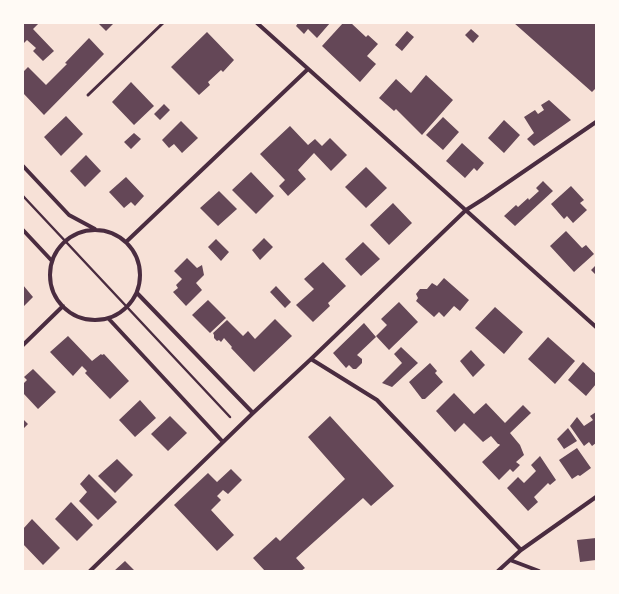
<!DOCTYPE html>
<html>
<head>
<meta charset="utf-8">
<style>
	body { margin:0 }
	#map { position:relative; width:619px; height:594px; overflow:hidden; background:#f7e1d7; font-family:"Noto Serif",serif }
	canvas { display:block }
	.frame { position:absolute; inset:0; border:24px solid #fffaf5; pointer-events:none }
</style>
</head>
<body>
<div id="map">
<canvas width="619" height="594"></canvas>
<div class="frame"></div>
</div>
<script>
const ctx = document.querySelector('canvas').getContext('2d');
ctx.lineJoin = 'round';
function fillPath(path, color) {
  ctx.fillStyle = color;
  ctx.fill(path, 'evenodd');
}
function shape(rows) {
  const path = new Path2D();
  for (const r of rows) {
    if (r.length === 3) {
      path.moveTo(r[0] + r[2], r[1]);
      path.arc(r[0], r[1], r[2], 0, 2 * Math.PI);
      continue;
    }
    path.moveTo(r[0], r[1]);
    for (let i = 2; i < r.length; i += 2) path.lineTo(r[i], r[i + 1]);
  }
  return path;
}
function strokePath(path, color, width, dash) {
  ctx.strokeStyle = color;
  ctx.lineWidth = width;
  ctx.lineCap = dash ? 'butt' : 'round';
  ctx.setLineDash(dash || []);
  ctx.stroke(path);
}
const building = shape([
	[23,23,39,23,33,29,54,51,43,61,33,51,36,48,27,40,23,44],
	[98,23,114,23,106,31],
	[298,23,330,23,317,38,308,29,304,34,296,26],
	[343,23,351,23,366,37,368,35,378,44,367,56,376,64,360,82,322,46],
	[514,23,596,23,596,88,592,92],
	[471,29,479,36,473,43,465,35],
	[407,31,414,37,402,51,395,45],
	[207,32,234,60,223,72,221,70,208,82,210,85,199,95,171,67],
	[89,38,104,54,44,115,23,93,23,72,28,67,46,85,67,64,65,63],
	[426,75,453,100,422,135,396,109,394,111,379,98,396,79,411,93],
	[131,82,154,106,134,125,112,102],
	[549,100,571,120,534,146,527,139,534,133,524,117,535,110,538,114,544,110,541,105],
	[164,104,170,110,160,120,154,114],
	[66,116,83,134,61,156,44,137],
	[443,117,459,132,443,150,426,135],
	[504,120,520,135,504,153,488,138],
	[181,121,198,138,182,153,174,144,169,148,162,140],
	[290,126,308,145,315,139,322,146,330,138,347,155,331,171,314,153,298,170,306,179,288,196,279,186,285,180,260,154],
	[134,133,141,139,131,149,124,142],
	[462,143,484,163,477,171,474,168,465,178,446,161],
	[86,155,101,171,85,187,70,171],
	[366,167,387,188,366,208,345,187],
	[251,172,274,196,256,214,232,190],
	[126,177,144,196,135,206,131,202,124,208,109,192],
	[543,181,553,191,515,226,504,216,516,205,518,207,528,198,529,200,539,191,536,188],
	[571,186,584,200,580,203,587,210,573,223,567,216,564,219,551,204],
	[219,191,237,209,218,226,200,208],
	[393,203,412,223,389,245,370,225],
	[566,231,582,248,586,245,594,254,574,272,550,246],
	[264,238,273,247,260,260,252,250],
	[216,239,229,252,221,261,208,247],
	[363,242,380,259,361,276,345,259],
	[187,258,197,268,202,265,204,275,196,283,202,290,186,306,173,292,178,288,176,285,182,279,174,271],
	[323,262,346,286,328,303,330,306,313,322,296,305,314,289,304,279],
	[596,265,596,275,591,270],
	[444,278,469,300,460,311,454,306,444,317,439,312,434,317,416,301,418,298,416,294,420,289,427,289,432,283,437,286],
	[23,285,33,297,23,307],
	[276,286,291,302,285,308,270,292],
	[208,300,226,318,210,333,192,315],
	[399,302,418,322,389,350,376,336,387,325,381,319],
	[495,307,523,332,504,354,475,328],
	[275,319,292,336,254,372,231,348,232,347,224,338,221,342,219,340,217,341,214,338,214,335,213,333,227,320,243,336,248,331,255,339],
	[364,323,376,337,357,355,362,359,362,363,356,369,353,369,349,365,346,368,333,353],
	[68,336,92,361,101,354,102,355,104,354,129,381,110,399,85,373,87,371,82,366,73,376,50,352],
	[548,337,575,361,555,384,528,359],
	[401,347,418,363,392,387,382,383,402,363,394,354],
	[471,350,485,365,473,377,460,361],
	[583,362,596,374,596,384,586,396,568,380],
	[430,363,437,371,435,373,443,382,425,399,422,399,409,382],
	[33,369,56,392,38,409,23,393,23,384,27,380,24,377],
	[454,393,474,414,486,403,505,423,523,405,531,413,510,433,520,445,524,455,516,462,520,465,513,472,510,469,499,480,482,462,500,445,499,444,498,444,491,436,483,442,464,423,455,432,436,411],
	[140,400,156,418,135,437,119,420],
	[596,412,596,443,592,446,589,442,584,446,570,426,577,417,584,426,593,420,590,416],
	[170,416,187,433,168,451,151,434],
	[330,416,394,486,371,506,363,498,296,558,305,568,301,571,265,571,253,558,276,537,280,541,345,479,308,437],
	[23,419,28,424,23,429],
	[568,428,577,441,564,449,557,439],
	[577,448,591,468,580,476,578,475,572,479,559,460],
	[540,456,556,480,550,485,548,483,534,497,538,502,528,511,507,488,518,477,524,483,536,471,531,465],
	[117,459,133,475,115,493,98,476],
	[231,469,242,480,228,494,223,490,217,496,221,500,211,510,234,535,217,551,174,505,208,473,217,482],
	[89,474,117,502,98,520,79,501,87,492,80,484],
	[71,502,93,525,77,541,55,519],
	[32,519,60,548,43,565,23,544,23,529],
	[596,538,596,560,580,562,577,540],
	[125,561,135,571,114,571]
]);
const path = shape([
	[23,196,230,417]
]);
const service = shape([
	[88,95,163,23]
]);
const minor = shape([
	[257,23,596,327],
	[23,166,69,215,95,229],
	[23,230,52,261],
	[95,275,45],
	[126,242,308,69],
	[137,293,253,413],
	[108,318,223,442],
	[23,345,63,306],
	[311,359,377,400,521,550],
	[510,560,539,571],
	[90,571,253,413,311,359,466,210,485,198,596,122],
	[498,571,521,550,596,497]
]);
fillPath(building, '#644757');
strokePath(path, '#4a2c40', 2.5);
strokePath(service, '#4a2c40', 3);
strokePath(minor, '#4a2c40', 4);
</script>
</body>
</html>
